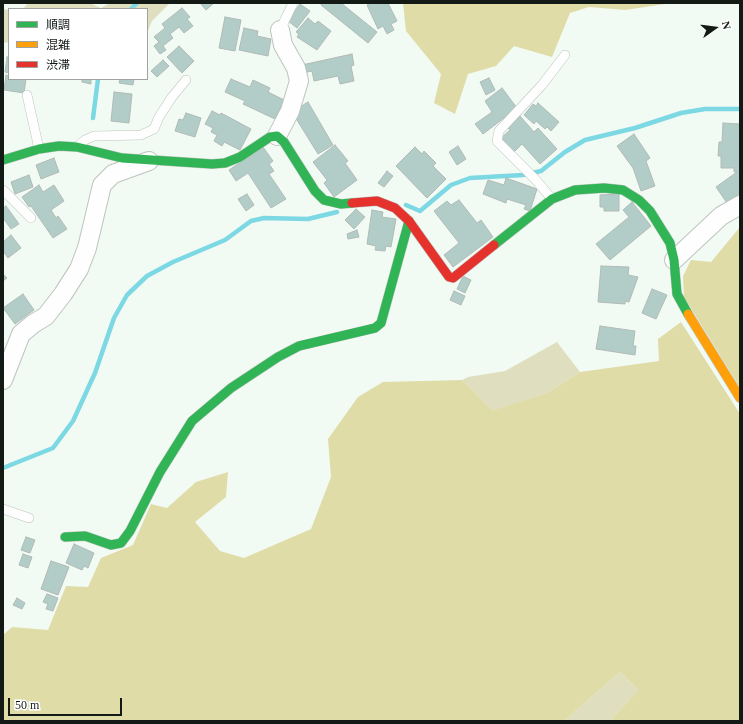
<!DOCTYPE html>
<html>
<head>
<meta charset="utf-8">
<style>
	body { margin:0 }
	#map { position:relative; width:743px; height:724px; overflow:hidden; background:#f2faf4; font-family:"Times New Roman","Noto Sans JP",serif }
	canvas { display:block }
	.frame { position:absolute; inset:0; border:4px solid #131a15; pointer-events:none }
	.legend { position:absolute; left:8px; top:8px; width:140px; height:72px; box-sizing:border-box; background:#fff; border:1px solid #a1a3a1; margin:0; padding:5px 7px; list-style:none; font-size:12px; color:#131a15 }
	.legend li { display:flex; align-items:center; gap:8px; height:20px }
	.legend b { width:20px; border:1px solid #a1a3a1 }
	.north { position:absolute; left:695px; top:8px; width:40px; height:40px; -webkit-text-stroke:3px #fff; paint-order:stroke; rotate:76deg; font-size:11px; font-weight:700; line-height:16px; text-align:center; color:#131a15 }
	.north::after { content:''; display:block; margin:auto; width:14px; height:18px; background:#131a15; clip-path:polygon(50% 0,100% 100%,50% 72%,0 100%) }
	.scale { position:absolute; left:8px; top:698px; width:114px; height:18px; box-sizing:border-box; border:2px solid #131a15; border-top:0; padding-left:5px; font-size:12px; line-height:14px; white-space:nowrap; color:#131a15; -webkit-text-stroke:3px #fff; paint-order:stroke }
</style>
</head>
<body>
<div id="map">
<canvas width="743" height="724"></canvas>
<div class="frame"></div>
<ul class="legend">
<li><b style="height:5px;background:#30b455"></b>順調</li>
<li><b style="height:5px;background:#ff9f0a"></b>混雑</li>
<li><b style="height:5px;background:#e5322d"></b>渋滞</li>
</ul>
<div class="north">N</div>
<div class="scale">50 m</div>
</div>
<script>
const ctx = document.querySelector('canvas').getContext('2d');
ctx.lineJoin = 'round';
function fillPath(path, color) {
  ctx.fillStyle = color;
  ctx.fill(path, 'evenodd');
}
function shape(rows) {
  const path = new Path2D();
  for (const r of rows) {
    path.moveTo(r[0], r[1]);
    for (let i = 2; i < r.length; i += 2) path.lineTo(r[i], r[i + 1]);
  }
  return path;
}
function strokePath(path, color, width, dash) {
  ctx.strokeStyle = color;
  ctx.lineWidth = width;
  ctx.lineCap = dash ? 'butt' : 'round';
  ctx.setLineDash(dash || []);
  ctx.stroke(path);
}
const green = shape([
	[28,3,90,3,101,8,110,3,170,3,152,21,147,33,147,9,23,9],
	[3,9,9,10,9,42,3,43],
	[557,342,580,372,547,393,492,412,462,380,468,377,505,371],
	[620,672,638,690,610,721,564,721]
]);
const forest = shape([
	[403,3,672,3,625,10,589,7,570,13,552,57,514,46,496,66,468,74,455,114,434,103,441,74,406,31],
	[740,227,740,388,684,297,683,276,691,260,711,262],
	[681,322,740,414,740,721,610,721,638,690,620,672,564,721,3,721,3,635,12,627,48,630,66,586,88,587,101,558,133,545,151,504,167,508,196,482,228,472,226,497,195,522,220,551,244,558,311,529,331,477,328,439,358,397,383,382,462,380,492,411,547,393,580,372,659,361,658,339]
]);
const stream = shape([
	[131,9,137,3],
	[93,118,98,79],
	[406,205,420,211,451,185,470,178,523,175,541,171,565,152,585,140,635,128,681,113,705,109,740,109],
	[3,468,53,448,73,421,95,373,114,318,127,295,147,276,173,262,225,240,251,221,264,218,308,219,337,212]
]);
const building = shape([
	[200,3,214,3,206,10,200,3],
	[322,3,341,3,377,32,368,43,321,5,322,3],
	[371,3,388,3,397,21,391,24,394,30,387,34,383,26,378,29,367,5,371,3],
	[300,4,310,11,297,28,288,21,300,4],
	[182,8,190,17,187,19,193,26,184,33,179,27,170,34,173,38,163,46,166,50,160,54,154,46,159,42,154,37,165,28,162,24,182,8],
	[225,17,241,20,235,51,219,48,225,17],
	[308,18,315,24,318,21,331,31,317,50,297,37,299,34,296,32,308,18],
	[244,28,258,31,257,36,271,39,268,56,239,50,244,28],
	[179,46,194,61,182,73,167,57,179,46],
	[352,54,354,65,351,66,354,81,340,84,338,76,314,81,312,71,303,73,302,65,352,54],
	[7,57,9,57,9,73,5,72,7,57],
	[163,60,169,66,157,77,151,71,163,60],
	[6,75,9,76,9,79,26,79,24,93,4,90,6,75],
	[489,78,495,90,486,95,480,82,489,78],
	[82,79,91,79,91,84,82,82,82,79],
	[120,79,134,79,133,85,119,83,120,79],
	[231,79,250,87,253,80,270,88,268,92,284,100,275,119,243,104,245,101,225,92,231,79],
	[502,88,517,108,483,134,475,124,492,112,485,101,502,88],
	[114,92,132,94,129,123,111,121,114,92],
	[308,102,333,145,318,154,292,112,308,102],
	[538,103,559,122,551,131,547,127,545,129,536,121,534,124,524,115,533,104,536,106,538,103],
	[212,111,220,115,221,113,251,129,240,150,224,142,222,146,214,141,217,135,211,132,213,128,205,124,212,111],
	[186,113,201,118,195,137,175,131,179,119,183,120,186,113],
	[520,116,534,132,538,128,557,149,540,164,522,144,514,152,501,138,510,130,508,128,520,116],
	[723,123,740,124,740,193,727,203,716,187,737,172,734,172,734,168,721,168,721,156,718,156,719,142,722,142,723,123],
	[634,134,650,158,646,161,655,186,641,191,633,168,617,146,634,134],
	[335,145,348,161,345,163,357,180,334,197,324,183,327,180,313,162,335,145],
	[458,146,466,159,457,165,449,152,458,146],
	[263,147,273,161,269,164,274,171,269,174,286,199,271,208,248,173,236,181,229,170,263,147],
	[415,147,422,154,424,151,436,163,433,166,446,179,427,198,396,166,415,147],
	[54,158,59,172,41,179,36,165,54,158],
	[387,171,393,176,384,187,378,183,387,171],
	[29,175,33,187,15,194,11,182,29,175],
	[506,178,537,189,530,211,524,209,526,205,507,199,506,203,483,194,488,180,504,185,506,178],
	[39,185,43,192,54,185,64,201,51,210,56,218,58,216,67,229,53,238,31,206,29,207,22,197,39,185],
	[247,194,254,205,246,211,238,199,247,194],
	[619,194,619,211,604,211,604,207,600,207,600,195,619,194],
	[459,200,477,223,481,220,493,237,453,267,444,255,459,243,434,211,447,201,451,205,459,200],
	[632,202,651,226,610,260,596,244,629,217,623,210,632,202],
	[6,206,19,224,11,229,3,218,3,208,6,206],
	[356,209,365,217,354,229,345,220,356,209],
	[372,210,383,212,382,217,396,219,391,247,386,246,385,251,375,250,376,246,367,244,372,210],
	[357,230,359,237,348,239,347,234,357,230],
	[11,235,21,248,8,258,3,251,3,242,11,235],
	[601,266,629,267,628,275,638,277,629,302,625,301,625,304,598,302,601,266],
	[3,274,7,278,3,281,3,274],
	[463,276,471,280,465,293,457,289,463,276],
	[652,289,667,295,656,319,642,313,652,289],
	[454,291,465,296,461,305,450,300,454,291],
	[23,294,34,310,15,324,3,308,23,294],
	[600,326,635,331,633,346,636,346,635,355,596,349,600,326],
	[26,537,35,540,30,553,21,550,26,537],
	[74,544,94,553,88,568,84,566,82,570,66,563,74,544],
	[23,554,32,557,28,568,19,565,23,554],
	[51,561,69,567,58,595,41,589,51,561],
	[47,594,58,598,53,611,46,609,48,604,43,602,47,594],
	[17,598,25,603,22,609,13,605,17,598]
]);
const lane = shape([
	[280,30,293,3],
	[27,95,39,149],
	[79,145,85,140,94,136,141,135,154,129,159,117,172,97,186,80],
	[3,190,31,218],
	[552,199,535,179,497,141,499,131,542,85,565,55],
	[3,509,29,518]
]);
const street = shape([
	[277,136,290,111,299,81,296,68,283,45,280,30],
	[674,260,721,216,740,205],
	[3,380,21,334,33,324,46,316,63,294,79,269,87,248,102,185,113,174,149,161]
]);
const fast = shape([
	[3,160,39,149,59,146,77,147,122,158,212,164,225,163,240,157,270,137,277,136,284,142,315,191,324,200,341,204,352,203],
	[494,245,552,199,575,190,604,188,623,190,639,200,650,211,670,243,674,260,677,294,688,314],
	[65,537,85,536,111,545,121,543,130,531,160,472,192,421,231,388,278,357,299,346,375,328,381,323,409,221]
]);
const slow = shape([
	[688,314,740,398]
]);
const jam = shape([
	[352,203,377,201,395,208,409,221,449,277,453,278,494,245]
]);
fillPath(green, '#dfdfbf');
fillPath(forest, '#dfdca8');
strokePath(stream, '#7cd8e3', 4.5);
fillPath(building, '#b2cdc7');
strokePath(building, '#b1bab6', 1);
strokePath(lane, '#bdc4bf', 10);
strokePath(street, '#bdc4bf', 20);
strokePath(fast, '#bdc4bf', 10);
strokePath(slow, '#bdc4bf', 10);
strokePath(jam, '#bdc4bf', 10);
strokePath(lane, '#fdfefd', 9);
strokePath(street, '#fdfefd', 18);
strokePath(fast, '#30b455', 9);
strokePath(slow, '#ff9f0a', 9);
strokePath(jam, '#e5322d', 9);
</script>
</body>
</html>
